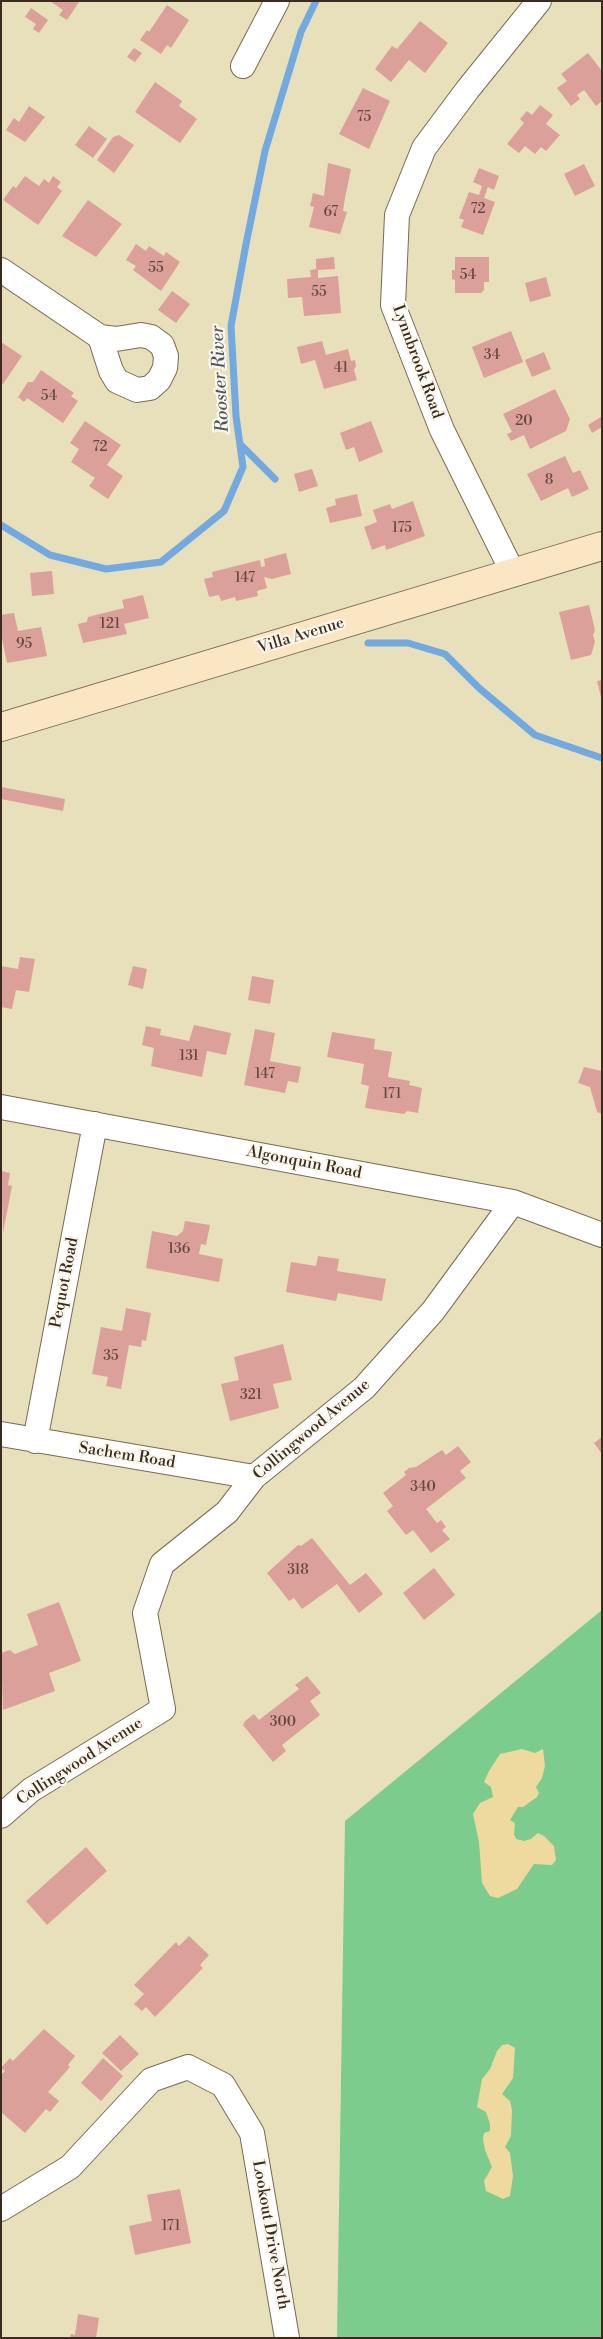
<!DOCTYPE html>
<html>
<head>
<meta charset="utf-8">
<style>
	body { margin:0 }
	#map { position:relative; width:603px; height:2339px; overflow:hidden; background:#e8e0ba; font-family:"Libre Bodoni",serif }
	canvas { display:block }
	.frame { position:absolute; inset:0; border:2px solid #3b2a1e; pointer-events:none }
</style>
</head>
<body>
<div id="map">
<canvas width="603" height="2339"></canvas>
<div class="frame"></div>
</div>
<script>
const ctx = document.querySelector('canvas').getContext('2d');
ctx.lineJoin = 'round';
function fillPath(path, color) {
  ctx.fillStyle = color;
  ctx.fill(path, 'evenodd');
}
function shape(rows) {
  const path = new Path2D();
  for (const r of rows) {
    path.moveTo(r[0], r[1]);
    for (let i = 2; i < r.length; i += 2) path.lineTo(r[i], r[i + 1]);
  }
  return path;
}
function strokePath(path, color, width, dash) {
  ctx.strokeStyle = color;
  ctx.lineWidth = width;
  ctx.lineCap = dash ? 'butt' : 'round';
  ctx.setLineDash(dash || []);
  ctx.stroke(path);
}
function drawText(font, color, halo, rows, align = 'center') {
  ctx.font = font + ' "Libre Bodoni",serif';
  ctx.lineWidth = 4.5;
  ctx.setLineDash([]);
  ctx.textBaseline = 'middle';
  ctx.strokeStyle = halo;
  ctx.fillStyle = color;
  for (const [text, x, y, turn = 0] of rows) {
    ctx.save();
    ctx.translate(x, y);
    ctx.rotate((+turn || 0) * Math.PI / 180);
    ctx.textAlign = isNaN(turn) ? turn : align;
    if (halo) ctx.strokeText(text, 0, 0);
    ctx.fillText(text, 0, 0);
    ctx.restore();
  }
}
const green = shape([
	[602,1610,602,2338,337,2338,345,1821]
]);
const sand = shape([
	[522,1749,535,1753,543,1749,545,1766,542,1778,536,1787,539,1793,537,1797,523,1807,518,1807,510,1820,515,1823,514,1834,516,1839,524,1841,531,1839,538,1833,544,1836,554,1846,556,1860,552,1865,534,1864,517,1889,498,1898,490,1896,482,1883,479,1842,473,1814,480,1803,493,1797,491,1787,484,1782,489,1771,500,1754],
	[508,2044,515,2048,513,2078,502,2094,510,2101,512,2110,511,2136,505,2147,510,2153,513,2176,510,2196,503,2199,486,2191,484,2181,492,2167,485,2150,483,2139,484,2133,490,2131,490,2124,486,2112,477,2107,482,2079,490,2069,497,2051,502,2045]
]);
const stream = shape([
	[240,444,275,479],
	[1,525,50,555,106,569,161,562,224,511,243,467,236,416,231,326,246,244,265,151,301,32,316,1],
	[368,643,408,643,445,654,479,688,535,735,602,758]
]);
const building = shape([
	[50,1,78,1,79,2,67,20,59,15,63,10],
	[167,5,189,20,171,48,167,45,161,54,140,40,147,30,149,32],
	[31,8,48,20,39,33,33,29,36,24,25,17],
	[420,21,448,43,425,73,409,60,391,82,375,69,392,46,397,49],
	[134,48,142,53,135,62,127,57],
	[588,53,602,71,602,101,596,106,584,90,577,95,580,99,571,106,557,88,567,81,561,74],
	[155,82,182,101,179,106,197,119,180,143,135,112],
	[363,88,390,101,369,149,339,134],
	[540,105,553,115,546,124,560,135,546,151,541,147,535,154,525,146,519,153,507,144,524,123,520,119,527,111,532,115],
	[29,106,45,117,25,142,6,130,14,118,19,122],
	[89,126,107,139,93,158,75,145],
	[119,135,134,145,114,173,97,160,113,137],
	[328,163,351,169,345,198,343,211,347,212,340,234,309,227,314,207,310,206,313,193,324,196],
	[584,164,595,186,575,196,564,174],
	[479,168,499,176,494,190,488,187,484,198,495,202,483,235,461,227,464,220,459,218,469,192,479,195,482,186,473,182],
	[25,176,39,186,44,179,49,183,53,176,61,182,57,187,62,191,38,225,3,200,13,186,16,188],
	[88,200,122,224,96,257,62,236],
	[136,244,146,251,149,246,164,256,166,252,180,262,161,291,133,270,136,266,126,260],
	[334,257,335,269,318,270,318,278,338,276,341,313,304,316,302,297,288,298,287,279,311,277,310,270,316,269,316,259],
	[455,257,489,257,489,282,484,282,484,290,481,293,455,293,455,280,452,279,452,270,455,270],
	[546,277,551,296,530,302,525,283],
	[172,291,190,304,176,323,158,310],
	[511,331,523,362,484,378,472,347],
	[322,341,326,355,348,349,351,361,355,360,356,366,354,370,357,380,324,389,315,360,301,364,297,347],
	[1,342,22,356,3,384,1,383],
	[544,352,551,369,532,377,525,360],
	[41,370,74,393,71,396,78,401,63,423,27,398,24,402,18,397,28,382,33,382],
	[555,389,570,419,566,431,530,449,524,435,511,441,507,434,512,432,503,414],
	[601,417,602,427,592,433,588,425],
	[85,421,121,445,107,465,123,476,108,499,89,486,95,478,71,462,79,449,70,443],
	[371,421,383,452,359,462,354,447,346,450,340,433],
	[565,456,573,473,580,470,589,489,572,497,568,488,541,501,527,474],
	[312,469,318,486,299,492,294,474],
	[357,494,362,516,330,523,326,508,336,505,335,499],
	[413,501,425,536,386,550,385,545,372,550,364,527,377,522,373,510,390,504,392,509],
	[286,553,291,574,272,579,264,577,267,588,257,591,258,596,236,601,235,597,221,601,219,595,209,597,204,579,213,577,212,572,260,560,261,567,265,566,264,559],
	[52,571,54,594,32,596,30,573],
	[143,595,149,618,124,624,127,634,83,643,78,624,87,622,88,617,124,608,122,600],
	[589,605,595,630,593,635,595,642,591,655,571,660,559,612],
	[14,613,18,631,41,627,47,656,7,663,1,634,1,615],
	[602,680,602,697,601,697,597,681],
	[1,787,65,799,63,811,1,799],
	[20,957,35,959,29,992,16,990,12,1009,1,1007,1,966,18,969],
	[133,966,147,969,143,989,128,985],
	[252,976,274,980,270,1004,248,1000],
	[194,1025,231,1033,226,1055,207,1051,202,1077,151,1066,154,1048,142,1045,146,1026,161,1029,160,1035,189,1041],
	[255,1029,275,1033,270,1061,301,1067,298,1083,288,1081,285,1093,244,1085],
	[332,1032,375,1039,374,1049,392,1052,388,1077,410,1081,409,1085,422,1088,418,1113,407,1111,404,1114,365,1108,369,1086,361,1084,364,1064,327,1057],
	[584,1067,602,1071,602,1114,597,1112,590,1087,578,1083],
	[1,1171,10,1173,8,1185,12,1186,3,1233],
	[185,1221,210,1225,206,1245,201,1244,199,1254,223,1259,219,1282,146,1268,152,1231,177,1236,183,1231],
	[318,1256,339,1259,337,1271,386,1279,382,1301,338,1293,336,1301,286,1292,291,1262,316,1266],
	[126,1308,151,1313,146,1341,142,1340,141,1347,129,1345,121,1389,106,1386,108,1377,92,1374,101,1327,122,1331],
	[283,1344,292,1380,273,1384,279,1408,230,1421,221,1384,239,1380,234,1357],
	[602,1437,602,1454,594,1443],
	[458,1446,471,1462,460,1471,466,1478,426,1509,437,1523,441,1520,446,1527,442,1530,450,1539,431,1553,413,1530,406,1535,387,1511,393,1506,383,1493,406,1475,404,1472,409,1468,416,1467,442,1450,446,1455],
	[312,1538,350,1585,366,1573,383,1594,359,1613,337,1584,302,1609,294,1598,289,1601,267,1573,298,1545,301,1546],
	[434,1568,455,1595,424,1620,403,1593],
	[59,1602,81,1661,49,1673,55,1691,3,1710,1,1653,10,1650,15,1654,38,1645,27,1614],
	[307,1676,321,1693,310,1701,320,1715,282,1745,286,1751,273,1762,243,1725,245,1721,254,1714,259,1720,299,1689,295,1685],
	[86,1847,107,1871,47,1925,26,1901],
	[189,1936,209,1955,200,1965,203,1968,155,2017,146,2007,142,2011,134,2004,144,1994,134,1985,176,1942,179,1946],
	[44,2029,75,2056,68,2065,70,2067,48,2092,59,2101,50,2112,46,2109,25,2133,1,2112,1,2075,5,2071,1,2068,10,2058,13,2061],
	[120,2035,139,2054,121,2071,102,2053],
	[103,2058,123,2076,101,2101,81,2083],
	[180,2189,191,2243,135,2255,129,2226,152,2221,147,2195],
	[78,2314,99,2318,96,2338,70,2338,71,2334,75,2335]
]);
const street = shape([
	[243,66,277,1],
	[1,270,100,337,116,339,141,335,151,337,162,345,166,356,165,368,159,380,150,388,137,390,117,381,111,371,100,337],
	[512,571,442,430,393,305,397,215,424,148,468,89,539,1],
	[1,1107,513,1202,602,1235],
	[1,1434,254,1477],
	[35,1441,95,1124],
	[1,1816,31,1790,163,1709,145,1613,162,1564,227,1512,254,1477,364,1388,433,1311,513,1202],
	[1,2209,70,2167,151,2080,188,2067,223,2085,252,2133,287,2338]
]);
const secondary = shape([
	[1,727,602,546]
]);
const numberNames = [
	["75",364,118],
	["72",478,210],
	["67",331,213],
	["55",156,269],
	["54",468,276],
	["55",319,293],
	["34",492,356],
	["41",341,369],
	["54",49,397],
	["20",524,422],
	["72",100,448],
	["8",549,481],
	["175",402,529],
	["147",245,579],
	["121",110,625],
	["95",24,645],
	["131",189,1057],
	["147",265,1075],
	["171",392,1095],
	["136",179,1250],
	["35",111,1357],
	["321",251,1396],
	["340",423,1488],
	["318",298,1571],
	["300",283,1723],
	["171",171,2227]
];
const streetNames = [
	["Lynnbrook Road",417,362,70],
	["Villa Avenue",301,636,-17],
	["Algonquin Road",304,1163,11],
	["Pequot Road",65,1283,-79],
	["Collingwood Avenue",312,1430,-40],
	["Sachem Road",127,1456,9],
	["Collingwood Avenue",80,1762,-33],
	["Lookout Drive North",270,2235,80]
];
const waterNames = [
	["Rooster River",221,379,-93]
];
fillPath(green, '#7bcc8d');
fillPath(sand, '#eeda9e');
strokePath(stream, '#71a9e0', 7);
fillPath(building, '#dba099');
strokePath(street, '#786a55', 26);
strokePath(secondary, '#786a55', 30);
strokePath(street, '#fff', 24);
strokePath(secondary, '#fbe6c4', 28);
drawText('14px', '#63483d', null, numberNames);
drawText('16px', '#3b2a1e', '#fbf7ec', streetNames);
drawText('italic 18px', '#4e5662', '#fbf7ec', waterNames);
</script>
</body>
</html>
